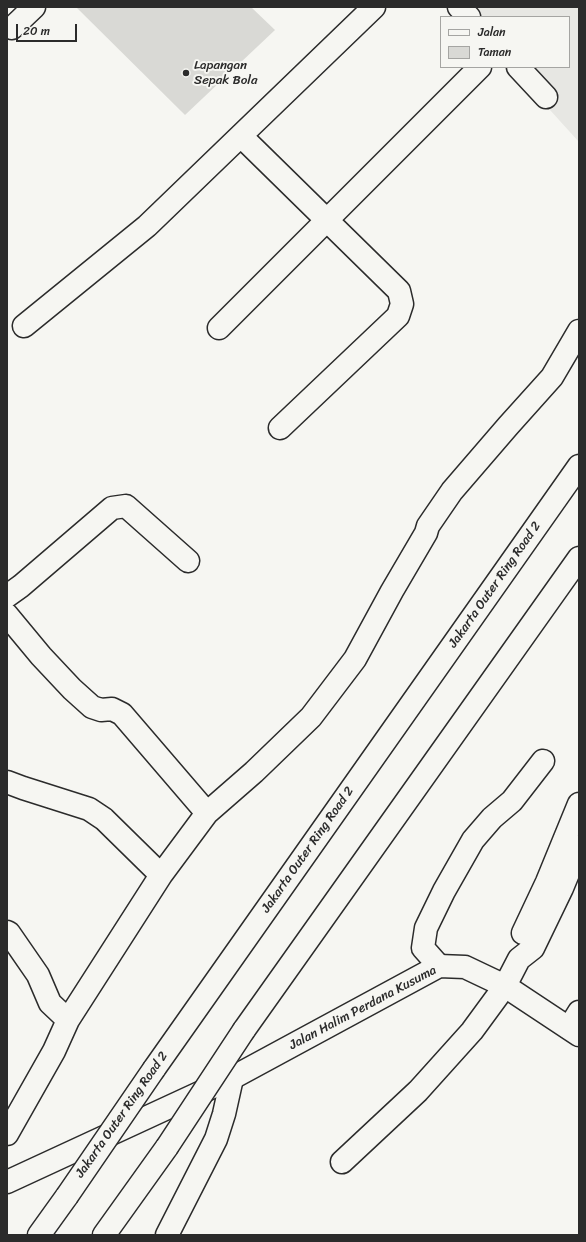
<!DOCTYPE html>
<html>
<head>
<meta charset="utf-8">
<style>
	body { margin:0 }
	#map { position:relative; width:586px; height:1242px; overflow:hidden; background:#f6f6f2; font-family:Sriracha,sans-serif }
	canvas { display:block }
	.frame { position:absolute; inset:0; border:8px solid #2b2b2b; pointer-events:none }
	.legend { position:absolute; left:440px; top:16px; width:130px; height:52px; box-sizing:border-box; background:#f6f6f2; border:1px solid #a5a5a2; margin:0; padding:5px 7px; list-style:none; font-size:12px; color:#2b2b2b }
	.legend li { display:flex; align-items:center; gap:8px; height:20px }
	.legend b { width:20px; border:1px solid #a5a5a2 }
	.scale { position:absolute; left:16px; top:24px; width:61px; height:18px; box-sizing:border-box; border:2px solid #2b2b2b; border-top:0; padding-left:5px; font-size:12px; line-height:14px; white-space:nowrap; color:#2b2b2b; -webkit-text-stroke:3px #f6f6f2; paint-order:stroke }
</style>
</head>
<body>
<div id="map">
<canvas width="586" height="1242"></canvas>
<div class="frame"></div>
<ul class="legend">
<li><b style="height:5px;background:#f6f6f2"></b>Jalan</li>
<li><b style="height:11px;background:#d9d9d5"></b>Taman</li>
</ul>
<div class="scale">20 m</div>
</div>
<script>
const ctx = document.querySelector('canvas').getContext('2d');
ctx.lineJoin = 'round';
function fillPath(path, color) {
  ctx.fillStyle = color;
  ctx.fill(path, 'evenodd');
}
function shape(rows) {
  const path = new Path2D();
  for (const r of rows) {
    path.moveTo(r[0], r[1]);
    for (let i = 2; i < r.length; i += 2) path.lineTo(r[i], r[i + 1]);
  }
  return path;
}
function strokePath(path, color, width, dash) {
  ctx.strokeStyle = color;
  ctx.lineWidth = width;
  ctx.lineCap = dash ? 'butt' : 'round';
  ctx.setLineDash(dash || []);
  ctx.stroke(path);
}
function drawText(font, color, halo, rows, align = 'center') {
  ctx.font = font + ' Sriracha,sans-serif';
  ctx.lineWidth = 4;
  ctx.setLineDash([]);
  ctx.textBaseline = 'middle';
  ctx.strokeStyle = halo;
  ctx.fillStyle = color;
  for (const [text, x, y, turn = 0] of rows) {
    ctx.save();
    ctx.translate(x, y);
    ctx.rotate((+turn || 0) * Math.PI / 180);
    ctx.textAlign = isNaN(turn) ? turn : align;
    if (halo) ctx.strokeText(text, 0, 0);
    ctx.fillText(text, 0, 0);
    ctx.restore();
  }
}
const built = shape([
	[456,7,579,7,579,142,511,67,569,67,569,17,465,17]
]);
const green = shape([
	[76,7,251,7,275,30,185,115]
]);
const minor = shape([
	[459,7,469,17],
	[12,28,34,7],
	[518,67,546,97],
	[241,136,399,291,402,304,398,316,280,428],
	[24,326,147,226,374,7],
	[219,328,480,67],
	[7,596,21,586,112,508,126,506,188,561],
	[7,615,41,656,72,689,92,707,101,710,112,709,122,714,207,813],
	[7,782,23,788,89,809,104,819,161,875],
	[7,932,9,933,38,975,50,1003,68,1020],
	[523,933,547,882,579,804],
	[439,966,423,948,426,928,444,891,473,840,492,818,512,801,543,761],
	[569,1028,579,1012],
	[7,1134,54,1051,68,1020,161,875,207,813,254,772,311,717,355,659,392,591,426,533,428,526,452,491,508,426,552,377,579,331],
	[342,1162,418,1091,472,1031,505,986,519,959,533,948,562,888,579,847],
	[167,1235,216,1139,224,1114,232,1078]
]);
const major = shape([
	[7,1182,232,1078,439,966,465,967,505,986,579,1035]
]);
const highway = shape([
	[244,1030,579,558],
	[154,1069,579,466],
	[39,1235,67,1196],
	[104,1235,167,1147]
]);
const highwayBridge = shape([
	[167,1147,244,1030],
	[67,1196,154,1069]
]);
const markers = [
	[186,73,4,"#2b2b2b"]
];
const poiNames = [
	["Lapangan",194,66],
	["Sepak Bola",194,81]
];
const streetNames = [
	["Jakarta Outer Ring Road 2",495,585,-55],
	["Jakarta Outer Ring Road 2",308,850,-55],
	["Jalan Halim Perdana Kusuma",363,1008,-28],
	["Jakarta Outer Ring Road 2",122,1115,-55]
];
fillPath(built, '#e7e7e3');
fillPath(green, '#d9d9d5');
strokePath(minor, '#2b2b2b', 25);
strokePath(major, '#2b2b2b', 25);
strokePath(highway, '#2b2b2b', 25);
strokePath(minor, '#f6f6f2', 22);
strokePath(major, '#f6f6f2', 22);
strokePath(highway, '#f6f6f2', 22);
strokePath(highwayBridge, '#2b2b2b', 25, []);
strokePath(highwayBridge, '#f6f6f2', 22);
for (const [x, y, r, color] of markers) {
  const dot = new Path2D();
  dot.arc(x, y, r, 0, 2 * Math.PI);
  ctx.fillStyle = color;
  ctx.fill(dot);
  strokePath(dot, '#f6f6f2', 1.5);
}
drawText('13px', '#2b2b2b', '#f6f6f2', poiNames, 'left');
drawText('13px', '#2b2b2b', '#f6f6f2', streetNames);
</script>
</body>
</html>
